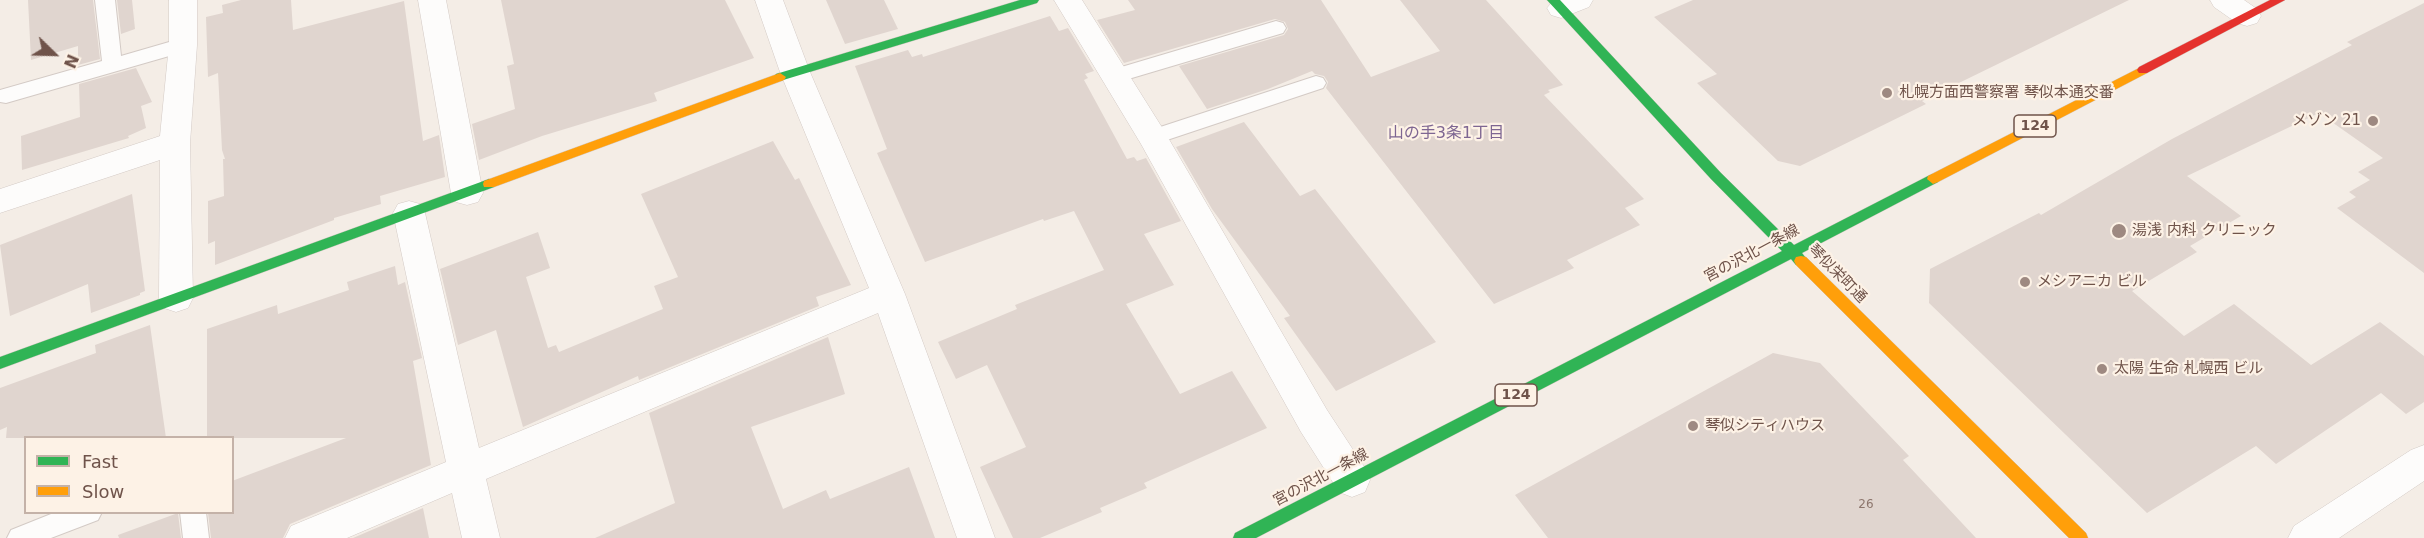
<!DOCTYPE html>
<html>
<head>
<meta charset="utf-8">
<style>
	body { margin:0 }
	#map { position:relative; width:2424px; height:538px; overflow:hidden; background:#f4ede6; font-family:"DejaVu Sans",sans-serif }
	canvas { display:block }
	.legend { position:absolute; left:24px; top:436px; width:210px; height:78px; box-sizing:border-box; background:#fdf2e6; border:2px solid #c4b2a8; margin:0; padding:8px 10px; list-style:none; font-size:18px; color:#6f534a }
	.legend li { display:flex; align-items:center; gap:12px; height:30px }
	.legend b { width:30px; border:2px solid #c4b2a8 }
	.north { position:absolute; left:24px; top:24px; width:60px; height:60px; -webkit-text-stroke:4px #fdf2e6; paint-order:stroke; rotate:113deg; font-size:16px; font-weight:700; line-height:24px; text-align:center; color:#6f534a }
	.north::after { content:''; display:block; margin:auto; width:21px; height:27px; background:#6f534a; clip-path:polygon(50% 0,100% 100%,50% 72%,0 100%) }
</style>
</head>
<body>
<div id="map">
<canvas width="2424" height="538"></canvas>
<ul class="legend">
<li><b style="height:8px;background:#30b455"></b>Fast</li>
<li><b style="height:8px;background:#ff9f0a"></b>Slow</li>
</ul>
<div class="north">N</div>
</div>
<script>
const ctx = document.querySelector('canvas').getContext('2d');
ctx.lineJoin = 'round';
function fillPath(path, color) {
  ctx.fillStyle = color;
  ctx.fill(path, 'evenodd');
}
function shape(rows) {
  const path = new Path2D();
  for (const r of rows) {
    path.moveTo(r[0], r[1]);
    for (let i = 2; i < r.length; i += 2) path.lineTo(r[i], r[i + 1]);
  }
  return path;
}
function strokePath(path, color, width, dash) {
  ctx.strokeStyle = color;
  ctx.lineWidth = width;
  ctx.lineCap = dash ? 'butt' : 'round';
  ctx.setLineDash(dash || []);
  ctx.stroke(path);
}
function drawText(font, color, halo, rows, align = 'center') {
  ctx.font = font + ' "DejaVu Sans","Noto Sans JP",sans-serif';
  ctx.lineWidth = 4.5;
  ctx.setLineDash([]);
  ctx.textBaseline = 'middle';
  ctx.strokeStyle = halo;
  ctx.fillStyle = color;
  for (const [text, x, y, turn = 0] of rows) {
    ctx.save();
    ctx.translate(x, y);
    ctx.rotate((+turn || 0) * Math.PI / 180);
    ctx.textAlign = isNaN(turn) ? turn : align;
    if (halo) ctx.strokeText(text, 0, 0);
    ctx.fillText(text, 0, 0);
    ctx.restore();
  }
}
const building = shape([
	[28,0,93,0,100,59,78,65,78,46,31,60],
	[117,0,132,0,135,29,121,34],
	[241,0,291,0,293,30,404,1,423,141,439,135,445,177,380,196,381,204,334,218,334,220,215,265,215,241,208,244,208,201,224,196,223,159,225,159,222,150,218,73,208,77,206,17,223,13,222,5],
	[501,0,725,0,754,58,654,93,657,101,542,136,479,160,472,124,515,109,507,66,514,64],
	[826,0,884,0,898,29,845,44],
	[1128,0,1321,0,1371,77,1440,51,1400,0,1486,0,1563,85,1548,90,1550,92,1544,95,1644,199,1625,208,1640,225,1567,260,1574,268,1494,304,1326,88,1328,82,1324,76,1315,74,1312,71,1268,89,1207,109,1179,66,1284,35,1288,29,1285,22,1275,19,1124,63,1097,20,1135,10],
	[1693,0,2129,0,1922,101,1926,104,1800,166,1778,161,1697,83,1717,74,1654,17],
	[2424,3,2424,273,2337,208,2356,197,2349,192,2370,180,2358,172,2383,158,2319,113,2187,176,2241,216,2190,246,2197,252,2132,291,2184,336,2234,304,2311,365,2380,322,2424,356,2424,402,2406,414,2381,393,2276,464,2256,446,2147,513,1929,303,1930,269,2039,213,2041,215,2172,139,2352,45,2347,42],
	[1050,16,1059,31,1068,28,1094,71,1085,74,1088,78,1084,80,1127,159,1134,157,1137,161,1146,158,1181,221,1144,234,1174,285,1126,304,1180,394,1232,371,1267,428,1144,483,1147,488,1100,508,1102,512,1059,530,1040,538,1013,538,980,467,1026,447,987,365,956,379,938,342,1017,309,1015,305,1104,270,1074,211,1044,221,1043,219,925,262,877,153,887,149,855,66,908,50,912,57,922,54,923,57],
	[136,68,152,102,141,106,146,128,128,136,129,138,22,170,21,136,80,117,79,84],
	[1244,122,1300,196,1315,189,1436,342,1336,391,1284,318,1290,316,1212,209,1176,147],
	[773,141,795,180,799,178,851,285,816,297,819,306,639,380,638,376,523,427,496,330,458,345,440,269,538,232,550,268,526,277,548,348,556,345,559,352,663,309,654,286,678,277,641,194],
	[132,194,145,291,140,293,140,295,91,313,88,284,10,316,0,245],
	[395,266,398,285,405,282,422,358,413,361,431,465,290,524,283,538,211,538,208,513,232,513,232,481,346,438,207,438,207,329,277,305,278,314,349,290,347,282],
	[150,325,166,438,6,438,7,427,0,430,0,388,96,353,95,345],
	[828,337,845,394,751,427,783,509,826,490,830,499,909,467,935,538,595,538,675,503,649,413],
	[1773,353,1820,363,1909,456,1903,460,1976,538,1548,538,1515,495],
	[423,508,429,538,353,538],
	[178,513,181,538,119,538,118,535]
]);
const lane = shape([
	[95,0,115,0,121,56,183,38,190,40,193,45,190,50,6,103,0,102,0,90,102,61,95,0],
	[1276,21,1283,23,1286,28,1283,33,1115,83,1108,81,1105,76,1108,71,1276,21],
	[1316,76,1323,78,1326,83,1323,88,1152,145,1145,142,1142,137,1145,132,1316,76],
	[56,512,102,512,98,520,51,538,7,538,11,530,56,512],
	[180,512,206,512,209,538,183,538,180,512]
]);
const street = shape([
	[169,0,197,0,197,45,190,143,193,298,188,308,176,312,164,308,159,298,160,160,0,213,0,189,160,136,169,45,169,0],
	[418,0,446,0,483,193,478,202,467,205,456,202,451,193,418,0],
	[755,0,783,0,810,72,905,294,995,538,957,538,878,313,486,479,500,538,462,538,452,493,347,538,285,538,291,526,446,462,393,213,398,204,409,201,420,204,425,213,479,448,869,288,780,72,755,0],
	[1054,0,1082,0,1163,129,1327,410,1365,468,1370,480,1365,492,1352,497,1339,492,1301,432,1141,144,1054,0],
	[1554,0,1593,0,1589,7,1561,18,1551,15,1547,8,1554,0],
	[2210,0,2244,0,2257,9,2261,16,2257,23,2247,26,2237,23,2214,7,2210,0],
	[2424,445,2424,481,2339,538,2288,538,2294,526,2411,450,2424,445]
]);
const fast = shape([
	[1020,0,1039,0,1037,3,780,81,774,77,776,74,1020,0],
	[1547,0,1560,0,1721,173,1794,245,1928,176,1933,174,1939,179,1938,182,1802,253,1808,261,1806,265,1796,265,1791,259,1256,538,1233,538,1235,533,1782,251,1711,179,1547,0],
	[489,179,494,181,495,184,494,187,0,369,0,357,489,179]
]);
const slow = shape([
	[2143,66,2147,67,2149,70,2147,73,1938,182,1933,184,1927,179,1928,176,2143,66],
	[780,73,786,77,784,80,494,187,484,187,483,184,484,181,780,73],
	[1801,256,1806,257,2086,533,2088,538,2069,538,1796,265,1794,261,1796,257,1801,256]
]);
const jam = shape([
	[2270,0,2285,0,2147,73,2139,73,2137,70,2139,67,2270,0]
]);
const markers = [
	[1887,93,6,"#9e8981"],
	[2373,121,6,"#9e8981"],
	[2119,231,8,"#9e8981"],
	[2025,282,6,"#9e8981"],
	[2102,369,6,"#9e8981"],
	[1693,426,6,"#9e8981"]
];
const numberNames = [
	["26",1866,505]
];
const shields = [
	[2035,126,42],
	[1516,395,42]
];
const shieldNames = [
	["124",2035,126],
	["124",1516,395]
];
const poiNames = [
	["札幌方面西警察署 琴似本通交番",1899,93],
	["メゾン 21",2361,121,"right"],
	["湯浅 内科 クリニック",2132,231],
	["メシアニカ ビル",2037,282],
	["太陽 生命 札幌西 ビル",2114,369],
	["琴似シティハウス",1705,426]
];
const streetNames = [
	["宮の沢北一条線",1752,254,-28],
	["琴似栄町通",1837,274,45],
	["宮の沢北一条線",1321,478,-28]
];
const neighbourhoodNames = [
	["山の手3条1丁目",1446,134]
];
fillPath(building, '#e0d5cf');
strokePath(lane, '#d3cac5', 2);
strokePath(street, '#d3cac5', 1);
strokePath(fast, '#d3c9c3', 1);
strokePath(slow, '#d3c9c3', 1);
strokePath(jam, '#d3c9c3', 1);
fillPath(lane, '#fdfcfb');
fillPath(street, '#fdfcfb');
fillPath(fast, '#30b455');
fillPath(slow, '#ff9f0a');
fillPath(jam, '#e5322d');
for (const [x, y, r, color] of markers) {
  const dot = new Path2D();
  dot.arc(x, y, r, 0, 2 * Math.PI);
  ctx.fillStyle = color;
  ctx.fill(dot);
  strokePath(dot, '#fdf2e6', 2);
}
drawText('12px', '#8d766d', null, numberNames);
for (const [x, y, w] of shields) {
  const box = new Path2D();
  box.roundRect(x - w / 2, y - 11, w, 22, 4.5);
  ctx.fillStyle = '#fdf2e6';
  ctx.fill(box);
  strokePath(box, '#6f534a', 1.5);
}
drawText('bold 14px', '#6f534a', null, shieldNames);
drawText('15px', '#6f534a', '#fdf2e6', poiNames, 'left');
drawText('15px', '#6f534a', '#fdf2e6', streetNames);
drawText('16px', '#7e6692', '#fdf2e6', neighbourhoodNames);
</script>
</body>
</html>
